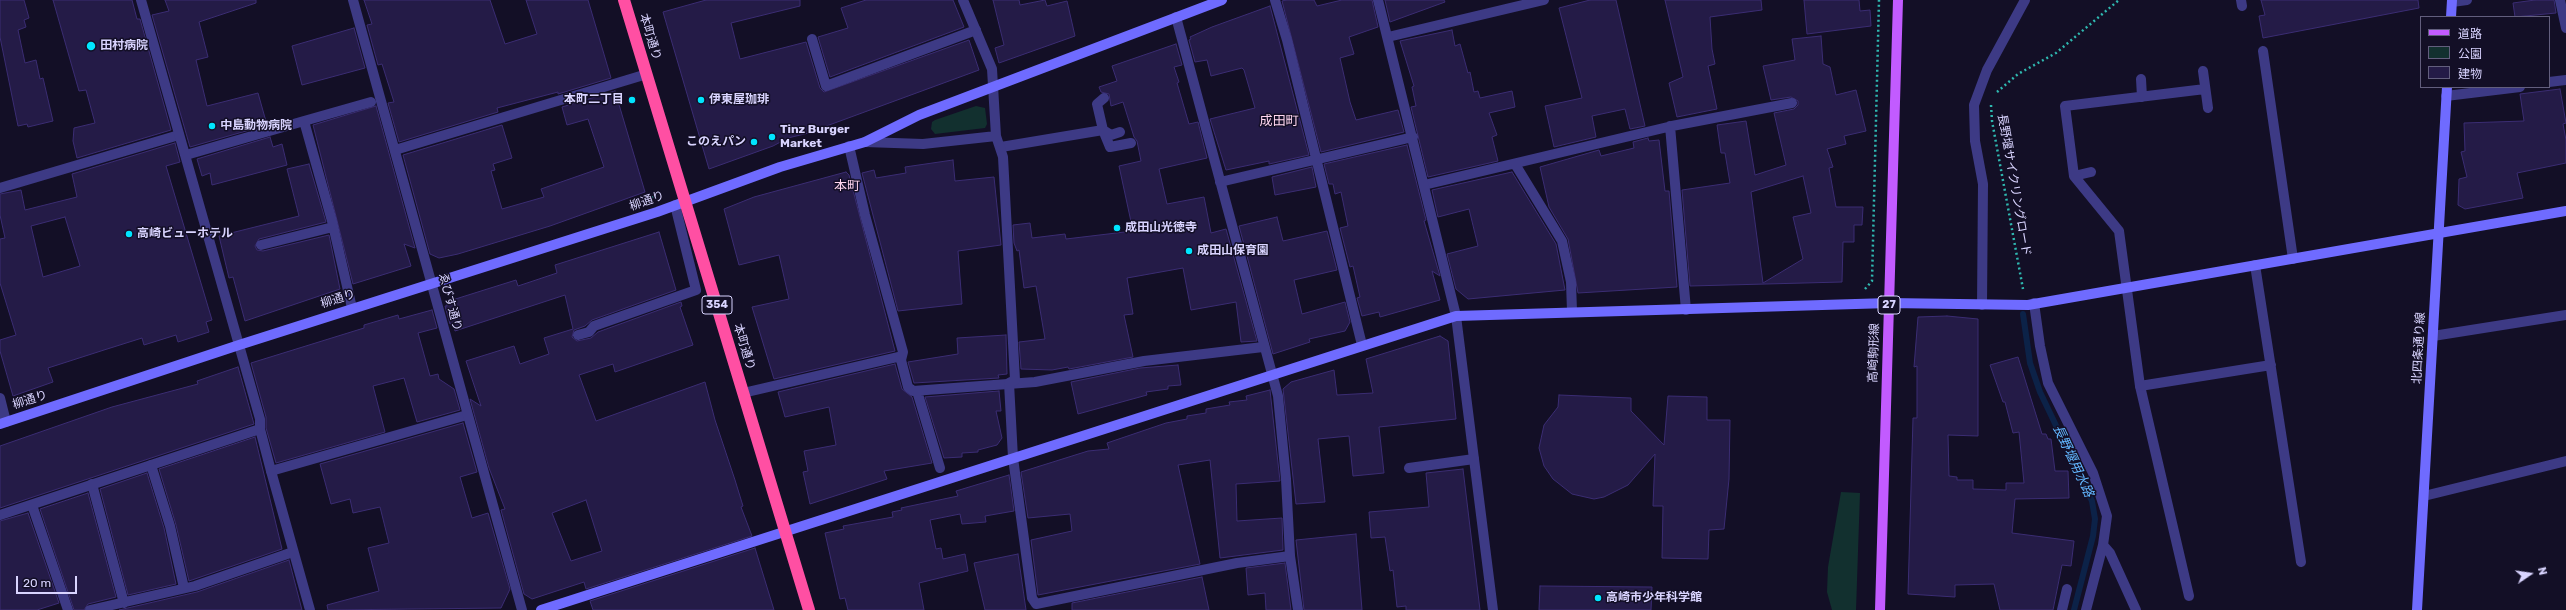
<!DOCTYPE html>
<html>
<head>
<meta charset="utf-8">
<style>
	body { margin:0 }
	#map { position:relative; width:2566px; height:610px; overflow:hidden; background:#130f26; font-family:Rubik,"Noto Sans JP",sans-serif }
	canvas { display:block }
	.legend { position:absolute; left:2420px; top:16px; width:130px; height:72px; box-sizing:border-box; background:#130f26; border:1px solid #625e7d; margin:0; padding:5px 7px; list-style:none; font-size:12px; color:#d9d4ff }
	.legend li { display:flex; align-items:center; gap:8px; height:20px }
	.legend b { width:20px; border:1px solid #625e7d }
	.north { position:absolute; left:2510px; top:554px; width:40px; height:40px; -webkit-text-stroke:3px #130f26; paint-order:stroke; rotate:77deg; font-size:11px; font-weight:700; line-height:16px; text-align:center; color:#d9d4ff }
	.north::after { content:''; display:block; margin:auto; width:14px; height:18px; background:#d9d4ff; clip-path:polygon(50% 0,100% 100%,50% 72%,0 100%) }
	.scale { position:absolute; left:16px; top:576px; width:61px; height:18px; box-sizing:border-box; border:2px solid #d9d4ff; border-top:0; padding-left:5px; font-size:12px; line-height:14px; white-space:nowrap; color:#d9d4ff; -webkit-text-stroke:3px #130f26; paint-order:stroke }
</style>
</head>
<body>
<div id="map">
<canvas width="2566" height="610"></canvas>
<ul class="legend">
<li><b style="height:5px;background:#c25bff"></b>道路</li>
<li><b style="height:11px;background:#12302f"></b>公園</li>
<li><b style="height:11px;background:#241b47"></b>建物</li>
</ul>
<div class="north">N</div>
<div class="scale">20 m</div>
</div>
<script>
const ctx = document.querySelector('canvas').getContext('2d');
ctx.lineJoin = 'round';
function fillPath(path, color) {
  ctx.fillStyle = color;
  ctx.fill(path, 'evenodd');
}
function shape(rows) {
  const path = new Path2D();
  for (const r of rows) {
    path.moveTo(r[0], r[1]);
    for (let i = 2; i < r.length; i += 2) path.lineTo(r[i], r[i + 1]);
  }
  return path;
}
function strokePath(path, color, width, dash) {
  ctx.strokeStyle = color;
  ctx.lineWidth = width;
  ctx.lineCap = dash ? 'butt' : 'round';
  ctx.setLineDash(dash || []);
  ctx.stroke(path);
}
function drawText(font, color, halo, rows, align = 'center') {
  ctx.font = font + ' Rubik,"Noto Sans JP",sans-serif';
  ctx.lineWidth = 3;
  ctx.setLineDash([]);
  ctx.textBaseline = 'middle';
  ctx.strokeStyle = halo;
  ctx.fillStyle = color;
  for (const [text, x, y, turn = 0] of rows) {
    ctx.save();
    ctx.translate(x, y);
    ctx.rotate((+turn || 0) * Math.PI / 180);
    ctx.textAlign = isNaN(turn) ? turn : align;
    if (halo) ctx.strokeText(text, 0, 0);
    ctx.fillText(text, 0, 0);
    ctx.restore();
  }
}
const green = shape([
	[976,106,985,108,987,124,985,128,935,134,931,129,932,122,935,120],
	[1841,492,1860,493,1856,610,1832,610,1827,592,1828,567]
]);
const stream = shape([
	[2023,314,2030,363,2040,392,2092,501,2095,519,2093,536,2074,610]
]);
const building = shape([
	[0,0,24,0,29,18,24,20,26,27,18,30,25,63,36,60,40,79,43,78,53,121,28,127,27,124,18,126,0,37,0,0],
	[53,0,132,0,137,19,140,19,171,130,77,158,73,141,74,128,95,123,86,90,79,91,53,0],
	[165,0,256,0,256,3,199,22,208,57,196,60,207,106,258,93,267,125,190,147,152,15,169,11,165,0],
	[364,0,490,0,505,44,537,34,526,0,588,0,611,78,558,94,558,92,497,108,498,112,399,142,388,103,394,102,382,64,378,65,367,25,372,24,364,0],
	[706,0,800,0,800,6,731,23,740,59,806,42,820,88,824,92,969,40,979,70,821,128,821,130,788,138,773,146,709,169,663,12,706,0],
	[866,0,953,0,964,27,830,77,818,37,848,28,841,8,866,0],
	[993,0,1019,0,1020,5,1045,0,1047,6,1067,1,1075,36,999,63,995,48,1004,45,993,0],
	[1286,0,1314,0,1317,6,1342,0,1372,0,1378,27,1349,37,1354,54,1340,58,1350,102,1356,120,1398,110,1404,132,1321,152,1282,1,1286,0],
	[1385,0,1444,0,1445,2,1390,22,1385,0],
	[1590,0,1616,0,1645,126,1630,129,1625,109,1592,116,1596,137,1554,147,1545,106,1582,98,1559,8,1590,0],
	[1665,0,1761,0,1762,10,1710,17,1712,49,1715,64,1708,66,1717,109,1677,117,1669,83,1683,77,1665,0],
	[1804,0,1859,0,1860,11,1870,10,1871,26,1807,34,1804,0],
	[2261,0,2418,0,2419,8,2263,38,2259,16,2265,15,2261,0],
	[2535,0,2554,0,2556,13,2515,17,2513,3,2535,0],
	[1270,6,1309,155,1269,164,1269,161,1226,170,1210,119,1255,108,1244,70,1242,68,1211,76,1207,60,1195,62,1189,40,1191,39,1190,37,1212,27,1270,6],
	[354,28,365,68,302,85,292,46,354,28],
	[1452,30,1455,46,1460,44,1468,73,1470,72,1474,92,1478,91,1480,98,1512,91,1515,107,1489,113,1497,135,1492,137,1498,161,1428,177,1411,107,1416,106,1412,87,1414,86,1400,41,1452,30],
	[1821,36,1823,64,1830,67,1836,95,1856,90,1866,131,1844,136,1846,144,1827,149,1833,167,1829,168,1836,207,1863,207,1862,225,1854,225,1854,242,1843,242,1842,282,1690,286,1682,190,1730,183,1725,153,1721,153,1717,125,1746,121,1755,175,1786,165,1774,113,1794,109,1798,105,1798,101,1791,97,1771,100,1763,66,1795,60,1792,39,1821,36],
	[1803,176,1811,213,1793,217,1803,259,1763,283,1751,192,1803,176],
	[1176,44,1182,65,1174,67,1179,82,1177,83,1189,124,1198,122,1207,158,1159,169,1167,204,1204,197,1211,233,1226,229,1257,341,1241,342,1236,302,1191,310,1183,268,1127,278,1133,314,1124,315,1133,357,1069,369,1068,367,1052,370,1021,369,1019,342,1045,339,1036,286,1024,288,1019,250,1017,251,1014,243,1013,225,1030,223,1032,238,1065,234,1066,239,1133,231,1119,166,1141,161,1137,141,1134,137,1123,102,1111,106,1109,94,1101,92,1099,87,1117,81,1112,66,1176,44],
	[2560,89,2566,123,2563,124,2566,140,2566,163,2517,173,2523,198,2465,209,2458,205,2459,179,2467,177,2461,152,2465,151,2464,123,2524,121,2520,94,2560,89],
	[615,91,645,192,550,226,458,254,439,258,430,254,403,155,502,125,512,158,493,164,495,170,491,171,502,209,544,197,541,189,604,167,588,119,567,125,562,107,615,91],
	[376,106,415,248,404,244,411,266,353,284,313,125,376,106],
	[270,137,273,147,282,144,287,165,212,185,210,173,202,176,197,159,270,137],
	[1648,138,1649,141,1659,140,1665,191,1669,191,1677,287,1578,293,1568,239,1549,207,1540,167,1599,150,1601,156,1634,148,1633,142,1648,138],
	[175,143,180,162,166,166,212,320,206,322,209,332,178,342,176,335,144,345,142,338,104,350,48,368,53,382,13,396,0,351,0,340,16,335,0,283,0,239,5,238,0,215,0,194,21,190,25,210,77,197,72,174,175,143],
	[65,217,80,266,43,277,31,226,65,217],
	[1407,145,1426,220,1424,221,1440,276,1432,271,1440,300,1380,317,1379,312,1362,316,1357,298,1360,297,1353,266,1350,267,1340,228,1348,226,1341,192,1335,194,1333,184,1329,184,1324,164,1407,145],
	[953,160,955,181,994,177,1001,245,958,251,962,304,898,311,862,173,874,170,876,178,906,173,905,167,953,160],
	[309,164,326,222,259,239,255,246,257,250,263,251,329,235,340,289,245,321,233,277,229,278,219,236,299,216,287,169,309,164],
	[1312,167,1316,187,1275,195,1272,177,1312,167],
	[846,172,849,175,895,351,774,379,752,307,789,299,779,255,739,265,724,209,754,197,846,172],
	[1512,172,1556,244,1565,290,1468,299,1456,289,1447,254,1478,246,1469,209,1438,217,1432,190,1512,172],
	[1277,217,1283,241,1327,231,1337,270,1294,280,1302,314,1345,302,1350,322,1345,331,1309,339,1310,342,1273,354,1239,226,1277,217],
	[659,232,676,290,592,320,585,326,574,330,572,337,577,341,591,338,598,332,681,302,682,306,680,307,693,345,615,372,613,364,579,375,596,421,705,382,715,420,735,480,743,506,741,507,752,536,586,589,584,582,532,599,524,594,501,510,505,509,489,468,470,399,481,406,466,361,514,346,520,364,549,354,544,338,573,329,565,295,455,331,453,323,450,324,445,306,447,306,446,302,516,280,518,286,557,273,555,265,659,232],
	[586,500,602,551,571,561,552,513,586,500],
	[432,310,437,328,418,333,430,376,438,374,439,379,454,389,460,410,417,422,404,378,373,386,385,432,276,463,266,428,266,417,251,363,364,328,364,325,398,315,399,319,432,310],
	[1947,316,1978,319,1978,436,1948,435,1949,476,1957,477,1957,480,1973,480,1973,489,2006,490,2006,483,2024,483,2019,432,2013,433,2005,402,2003,402,1990,365,2018,357,2042,434,2046,434,2048,439,2051,439,2055,471,2068,471,2069,498,2015,499,2012,533,2074,541,2071,566,2062,565,2053,610,2000,610,1994,584,1955,585,1955,597,1908,594,1913,418,1917,418,1917,366,1914,367,1918,317,1947,316],
	[1006,335,1007,374,998,375,999,378,914,383,908,362,958,354,957,338,1006,335],
	[1440,336,1448,341,1456,419,1379,427,1384,473,1353,476,1349,436,1318,439,1325,502,1296,504,1283,389,1291,382,1334,370,1337,395,1373,393,1366,359,1440,336],
	[895,364,902,389,912,397,932,463,884,471,887,479,810,504,803,472,808,471,804,451,836,445,829,407,785,417,778,392,895,364],
	[1178,365,1181,385,1168,386,1168,389,1146,392,1147,395,1078,414,1071,382,1140,368,1178,365],
	[238,367,254,424,0,508,0,446,112,407,198,384,197,381,238,367],
	[1270,390,1280,481,1236,484,1237,521,1282,518,1283,550,1220,558,1210,460,1178,465,1200,564,1038,595,1031,540,1072,531,1070,514,1028,518,1021,472,1088,451,1109,449,1107,443,1166,423,1187,419,1187,416,1206,413,1206,409,1230,405,1229,402,1247,400,1246,396,1270,390],
	[999,391,1001,411,996,411,1002,438,997,445,978,450,978,452,962,453,962,457,944,458,925,397,999,391],
	[1559,395,1631,398,1631,411,1664,445,1668,396,1707,397,1707,420,1730,420,1729,479,1724,529,1709,530,1708,559,1662,558,1663,506,1653,506,1655,454,1628,485,1604,497,1594,499,1572,494,1553,479,1544,466,1539,448,1544,425,1558,407,1559,395],
	[463,423,477,472,460,477,472,518,488,513,510,589,501,608,328,610,327,605,379,591,368,548,389,543,380,507,353,513,350,499,331,504,320,464,463,423],
	[255,437,282,549,189,581,176,525,159,469,255,437],
	[1463,469,1480,610,1406,610,1406,606,1397,607,1393,570,1390,571,1385,537,1371,538,1369,512,1429,507,1426,473,1463,469],
	[147,473,164,528,176,584,128,595,100,489,147,473],
	[1009,475,1014,511,985,516,986,522,962,524,960,514,930,520,936,549,941,548,943,559,965,554,968,571,919,583,924,610,848,610,845,598,840,599,825,533,844,529,843,526,893,517,892,512,902,510,901,508,958,496,956,491,1009,475],
	[88,493,116,597,88,604,84,610,74,610,40,509,88,493],
	[28,513,59,603,37,610,0,610,0,521,28,513],
	[1356,534,1362,610,1304,610,1296,540,1356,534],
	[755,548,774,610,593,610,590,601,755,548],
	[1018,554,1026,610,985,610,974,563,1018,554],
	[289,560,302,610,119,610,197,592,289,560],
	[1285,563,1291,610,1266,610,1265,593,1248,595,1246,568,1285,563],
	[1202,577,1209,610,1072,610,1072,603,1202,577],
	[1540,586,1652,587,1651,610,1539,610,1540,586]
]);
const path = shape([
	[1997,92,2018,74,2056,53,2119,0],
	[1991,105,1992,121,2023,289],
	[652,198,655,191],
	[1865,289,1872,281,1879,0]
]);
const lane = shape([
	[2241,0,2242,6],
	[1388,37,1544,0],
	[812,39,826,86,976,30],
	[2549,82,2566,80],
	[2446,96,2520,87],
	[1104,98,1097,104,1103,130,1110,147,1131,143],
	[304,121,371,102],
	[1670,126,1686,310],
	[849,146,865,215,903,352,901,360,908,387,913,391,1035,382,1144,361,1263,347],
	[1001,147,1103,130,1111,135,1120,132],
	[186,155,304,121,332,221,352,308],
	[1515,164,1562,241,1571,282,1572,311],
	[1424,185,1672,126,1792,103],
	[0,188,179,135],
	[261,245,333,227],
	[2034,303,2040,346,2048,383,2093,473,2107,516,2103,545,2086,610],
	[1982,305,1983,184,1975,141,1974,105,1987,70,2025,0],
	[578,335,589,332,594,326,696,290,675,205],
	[2140,386,2189,596],
	[917,391,940,468],
	[743,393,902,356],
	[1013,458,1032,598,1036,604,1237,563,1290,556],
	[151,465,170,526,184,588],
	[1409,468,1474,459],
	[271,471,467,415],
	[92,484,124,603],
	[2424,496,2566,461],
	[32,505,68,610],
	[2103,545,2110,553,2136,610],
	[90,610,195,586,293,552],
	[2062,610,2067,589]
]);
const street = shape([
	[141,0,260,419,260,429,271,471,310,610],
	[353,0,522,610],
	[963,0,992,69,996,136,1003,157,1015,380,1009,383,1013,458],
	[1275,0,1287,40,1362,345],
	[1378,0,1456,316,1493,610],
	[2560,0,2566,28],
	[2452,2,2467,0],
	[1176,17,1278,396,1286,479,1290,556,1298,610],
	[2263,51,2293,259],
	[2203,71,2208,108],
	[2141,79,2142,97],
	[2205,89,2065,106,2074,176,2119,231,2140,386,2271,365],
	[865,142,923,144,996,136],
	[395,150,647,74],
	[2074,176,2091,172],
	[1220,182,1413,137],
	[2255,265,2301,562],
	[2433,336,2566,315],
	[0,398,6,422],
	[0,515,260,429]
]);
const secondary = shape([
	[2451,17,2452,0],
	[0,424,239,345,657,212,780,167,865,142,919,115,1222,0],
	[541,610,1456,316,1889,303,2028,305,2566,211],
	[2417,610,2447,87]
]);
const primary = shape([
	[1880,610,1898,0]
]);
const highway = shape([
	[624,0,809,610]
]);
const markers = [
	[91,46,5,"#00e5ff"],
	[632,100,4,"#00e5ff"],
	[701,100,4,"#00e5ff"],
	[212,126,4,"#00e5ff"],
	[772,137,4,"#00e5ff"],
	[754,142,4,"#00e5ff"],
	[1117,228,4,"#00e5ff"],
	[129,234,4,"#00e5ff"],
	[1189,251,4,"#00e5ff"],
	[1598,598,4,"#00e5ff"]
];
const shields = [
	[717,305,30],
	[1889,305,22]
];
const shieldNames = [
	["354",717,305],
	["27",1889,305]
];
const streetNames = [
	["本町通り",650,37,73],
	["長野堰サイクリングロード",2014,185,80],
	["柳通り",647,201,-19],
	["柳通り",338,299,-18],
	["ゑびす通り",450,302,75],
	["本町通り",744,347,73],
	["北四条通り線",2419,348,-87],
	["高崎駒形線",1874,353,-88],
	["柳通り",30,400,-18]
];
const poiNames = [
	["田村病院",100,46],
	["本町二丁目",624,100,"right"],
	["伊東屋珈琲",709,100],
	["中島動物病院",220,126],
	["Tinz Burger",780,130],
	["Market",780,144],
	["このえパン",746,142,"right"],
	["成田山光徳寺",1125,228],
	["高崎ビューホテル",137,234],
	["成田山保育園",1197,251],
	["高崎市少年科学館",1606,598]
];
const neighbourhoodNames = [
	["成田町",1279,121],
	["本町",847,186]
];
const waterNames = [
	["長野堰用水路",2073,461,65]
];
fillPath(green, '#12302f');
strokePath(stream, '#0c2248', 6);
fillPath(building, '#241b47');
strokePath(building, '#3b2d73', 1);
strokePath(path, '#2fb8b0', 2.5, [2, 3]);
strokePath(lane, '#3d3a85', 10);
strokePath(street, '#3d3a85', 10);
strokePath(secondary, '#6f6bff', 10);
strokePath(primary, '#c25bff', 10);
strokePath(highway, '#ff4fa3', 12);
for (const [x, y, r, color] of markers) {
  const dot = new Path2D();
  dot.arc(x, y, r, 0, 2 * Math.PI);
  ctx.fillStyle = color;
  ctx.fill(dot);
  strokePath(dot, '#130f26', 1.5);
}
for (const [x, y, w] of shields) {
  const box = new Path2D();
  box.roundRect(x - w / 2, y - 9, w, 18, 3);
  ctx.fillStyle = '#130f26';
  ctx.fill(box);
  strokePath(box, '#d9d4ff', 1);
}
drawText('bold 11px', '#d9d4ff', null, shieldNames);
drawText('12px', '#d9d4ff', '#130f26', streetNames);
drawText('bold 12px', '#d9d4ff', '#130f26', poiNames, 'left');
drawText('13px', '#ffd6f0', '#130f26', neighbourhoodNames);
drawText('italic 13px', '#62b6ff', '#130f26', waterNames);
</script>
</body>
</html>
